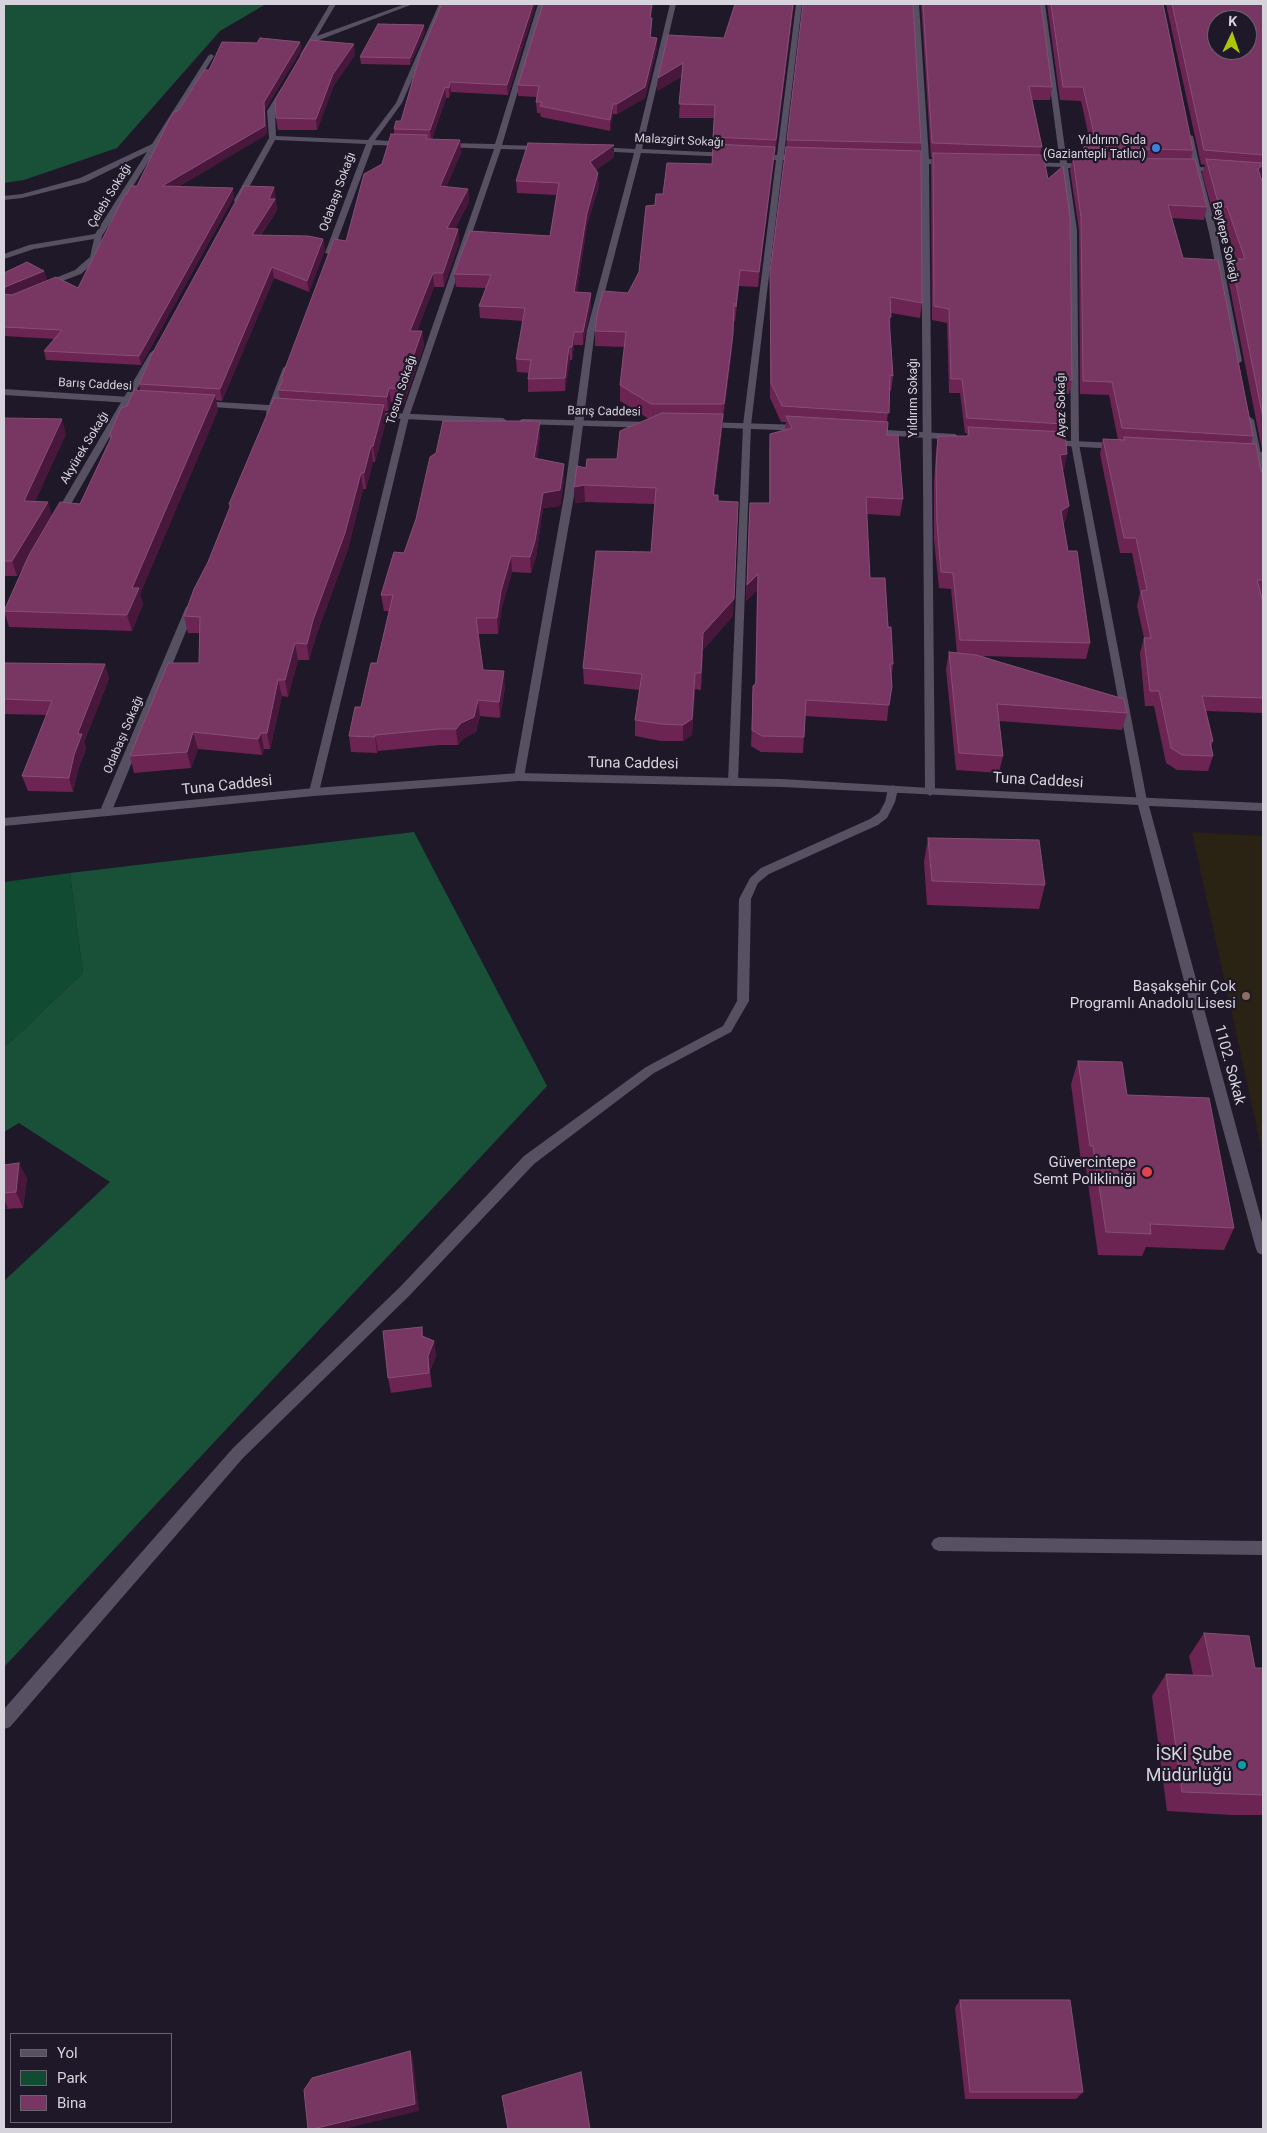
<!DOCTYPE html>
<html>
<head>
<meta charset="utf-8">
<style>
	body { margin:0 }
	#map { position:relative; width:1267px; height:2133px; overflow:hidden; background:#1f1828; font-family:Roboto,sans-serif }
	canvas { display:block }
	.frame { position:absolute; inset:0; border:5px solid #d7d3dd; pointer-events:none }
	.legend { position:absolute; left:10px; top:2033px; width:162px; height:90px; box-sizing:border-box; background:#1f1828; border:1px solid #696370; margin:0; padding:6px 9px; list-style:none; font-size:15px; color:#d7d3dd }
	.legend li { display:flex; align-items:center; gap:10px; height:25px }
	.legend b { width:25px; border:1px solid #696370 }
	.north { position:absolute; left:1207px; top:10px; width:50px; height:50px; box-sizing:border-box; background:#1f1828; border:1px solid #696370; border-radius:50%; rotate:3deg; font-size:14px; font-weight:700; line-height:20px; text-align:center; color:#d7d3dd }
	.north::after { content:''; display:block; margin:auto; width:18px; height:22px; background:#aec509; clip-path:polygon(50% 0,100% 100%,50% 72%,0 100%) }
</style>
</head>
<body>
<div id="map">
<canvas width="1267" height="2133"></canvas>
<div class="frame"></div>
<ul class="legend">
<li><b style="height:6px;background:#574f62"></b>Yol</li>
<li><b style="height:14px;background:#104b32"></b>Park</li>
<li><b style="height:14px;background:#783762"></b>Bina</li>
</ul>
<div class="north">K</div>
</div>
<script>
const ctx = document.querySelector('canvas').getContext('2d');
ctx.lineJoin = 'round';
function fillPath(path, color) {
  ctx.fillStyle = color;
  ctx.fill(path, 'evenodd');
}
function shape(rows) {
  const path = new Path2D();
  for (const r of rows) {
    path.moveTo(r[0], r[1]);
    for (let i = 2; i < r.length; i += 2) path.lineTo(r[i], r[i + 1]);
  }
  return path;
}
function strokePath(path, color, width, dash) {
  ctx.strokeStyle = color;
  ctx.lineWidth = width;
  ctx.lineCap = dash ? 'butt' : 'round';
  ctx.setLineDash(dash || []);
  ctx.stroke(path);
}
function drawText(font, color, halo, rows, align = 'center') {
  ctx.font = font + ' Roboto,sans-serif';
  ctx.lineWidth = 4.5;
  ctx.setLineDash([]);
  ctx.textBaseline = 'middle';
  ctx.strokeStyle = halo;
  ctx.fillStyle = color;
  for (const [text, x, y, turn = 0] of rows) {
    ctx.save();
    ctx.translate(x, y);
    ctx.rotate((+turn || 0) * Math.PI / 180);
    ctx.textAlign = isNaN(turn) ? turn : align;
    if (halo) ctx.strokeText(text, 0, 0);
    ctx.fillText(text, 0, 0);
    ctx.restore();
  }
}
const education = shape([
	[1192,832,1263,836,1263,1156]
]);
const green = shape([
	[70,873,83,973,4,1048,4,882]
]);
const forest = shape([
	[4,4,266,4,220,31,117,148,24,180,4,183],
	[414,832,547,1086,4,1667,4,1281,110,1182,19,1123,4,1132,4,1048,83,973,70,873]
]);
const minor = shape([
	[330,4,336,4,317,36,405,4,413,4,314,42,305,56,301,56,300,55,330,4],
	[439,4,445,4,402,103,375,140,405,142,409,144,405,146,373,145,332,255,325,253,366,144,275,140,242,200,235,202,234,200,269,138,267,111,282,87,287,88,275,111,276,136,368,140,396,103,439,4],
	[538,4,544,4,502,145,542,146,546,148,542,150,501,149,409,417,319,792,314,796,310,795,309,792,401,417,494,149,445,147,441,145,445,143,495,144,538,4],
	[670,4,676,4,642,149,730,153,734,155,730,157,641,153,595,330,574,496,524,777,519,781,514,777,564,496,587,330,634,153,597,151,593,149,597,147,635,149,670,4],
	[796,4,802,4,784,155,800,156,804,158,800,160,783,160,751,425,738,782,733,786,728,782,743,425,776,160,757,159,753,157,757,155,777,155,796,4],
	[913,4,919,4,929,159,947,160,951,162,947,164,929,164,935,792,930,796,925,792,921,164,905,163,901,161,905,159,921,159,913,4],
	[1039,4,1045,4,1067,163,1087,164,1091,166,1087,168,1068,168,1077,230,1079,444,1147,801,1142,805,1137,801,1071,444,1069,230,1061,167,1030,166,1026,164,1030,162,1060,163,1039,4],
	[211,54,214,56,102,236,97,260,81,274,46,287,43,287,43,283,75,270,90,257,94,239,34,249,4,259,4,254,29,245,95,234,147,152,86,182,22,198,4,200,4,196,22,194,80,178,152,144,208,56,211,54],
	[1186,134,1193,136,1200,167,1220,168,1224,170,1220,172,1201,171,1218,237,1242,361,1238,364,1234,361,1210,237,1194,171,1180,170,1176,168,1180,166,1193,166,1186,134],
	[154,350,158,353,63,518,58,521,55,520,53,518,150,353,154,350],
	[287,365,291,368,274,413,267,415,266,413,283,368,287,365],
	[1250,417,1254,420,1263,464,1263,488,1258,485,1246,420,1250,417],
	[191,604,196,607,111,813,109,816,101,816,99,813,186,607,191,604],
	[893,785,898,789,895,802,887,818,878,825,769,874,758,883,751,899,749,1001,731,1032,654,1073,534,1164,410,1295,243,1458,10,1727,4,1729,4,1709,233,1448,400,1287,524,1156,646,1067,723,1026,737,1001,739,899,750,878,761,868,870,819,879,813,885,802,888,789,893,785],
	[939,1537,1263,1541,1263,1555,939,1551,934,1549,931,1544,934,1539,939,1537]
]);
const tertiary = shape([
	[4,389,146,398,150,401,146,404,4,395,4,389],
	[201,401,286,406,290,409,286,412,198,406,197,404,201,401],
	[368,412,503,418,507,421,503,424,365,417,365,413,368,412],
	[523,419,653,422,657,425,653,428,520,424,520,420,523,419],
	[705,422,803,425,807,428,803,431,702,427,701,425,705,422],
	[870,429,955,434,959,437,955,440,867,434,866,432,870,429],
	[1050,440,1117,443,1121,446,1117,449,1047,445,1046,443,1050,440],
	[1242,450,1263,452,1263,458,1239,455,1238,453,1242,450],
	[519,773,782,779,930,788,1263,803,1263,811,1149,806,1263,1226,1263,1255,1258,1253,1256,1249,1218,1111,1138,805,782,787,519,781,314,796,4,826,4,818,314,788,519,773]
]);
const wall = shape([
	[442,4,536,4,508,95,451,92,449,98,446,98,432,139,460,140,461,153,446,187,468,189,469,202,455,229,458,229,459,243,444,287,434,287,417,331,422,331,424,346,404,403,391,402,388,411,385,411,386,421,375,462,373,462,366,489,363,489,348,549,316,636,309,660,298,660,288,697,282,696,270,749,264,749,262,755,198,749,191,768,134,773,130,756,199,663,199,633,188,633,184,616,208,562,229,508,229,504,280,398,278,390,282,383,281,379,382,164,394,134,394,129,401,121],
	[735,4,794,4,775,154,774,154,758,287,739,286,735,322,733,318,732,349,723,420,722,430,714,495,718,501,733,616,703,650,701,690,695,689,692,735,683,741,661,741,635,736,635,720,639,690,584,684,583,668,651,552,655,504,585,502,575,503,586,468,617,459,649,419,620,401,620,385,624,347,595,346,595,331,628,293,639,272,655,205,663,194,712,164,714,118,679,118,681,77,657,91,658,78,724,38],
	[921,4,1041,4,1052,87,1050,100,1032,100,1042,147,1040,155,1072,380,1069,394,1060,394,1063,424,1062,432,1067,454,1064,469,1062,470,1069,506,1065,522,1063,523,1068,551,1090,643,1086,659,983,656,1127,713,1122,730,999,721,1003,756,999,773,956,770,946,669,949,652,957,653,951,589,939,588,934,540,934,484,936,452,938,436,967,436,967,433,965,433,960,393,949,393,947,323,932,320,931,166,932,157,931,157],
	[1047,4,1163,4,1193,150,1191,159,1207,207,1204,220,1171,218,1183,258,1253,436,1251,444,1261,471,1263,472,1263,595,1262,595,1263,602,1263,713,1206,711,1213,741,1211,747,1213,756,1208,771,1177,770,1166,763,1154,706,1145,706,1140,653,1144,638,1137,606,1140,593,1132,553,1120,553,1100,454,1103,439,1118,440,1109,395,1080,394,1079,230,1070,170,1073,158,1081,158,1083,148,1090,142,1081,101,1060,100],
	[1166,4,1263,4,1263,170,1261,177,1263,184,1263,451,1262,450,1227,273,1231,259,1236,259,1224,221,1215,220,1202,173,1205,165,1201,164],
	[651,18,652,28,651,37,657,38,657,48,645,98,617,114,613,114,610,131,541,117,540,113,537,113,536,102,537,97,518,96,518,85],
	[425,32,410,65,361,64,360,57],
	[300,42,301,50,265,110,267,134,178,187,234,197,141,365,46,360,44,351,55,339,4,336,4,273,44,271,47,280,11,295,78,288,127,194,137,186,209,70,257,43],
	[355,55,334,85,317,130,278,130,276,118],
	[787,140,921,143,920,151,922,303,920,318,891,313,890,330,893,376,891,391,890,391,887,422,887,435,903,499,900,516,867,514,870,578,888,627,893,664,887,721,805,716,803,753,761,752,751,746,753,686,755,684,757,590,746,601,749,519,769,503,769,450,770,434,785,430,786,422,781,422,770,398,770,272],
	[614,145,614,157,596,170,599,185,587,225,577,292,591,306,583,345,574,345,572,360,570,360,565,391,528,392,528,379,529,373,517,372,516,359,523,321,480,318,479,306,486,288,456,287,454,274,550,236,556,195,517,193,516,181],
	[274,187,277,210,261,235,323,239,325,250,309,292,274,278,222,401,216,400,218,410,140,594,143,604,132,631,9,627,4,611,25,564,17,576,4,576,4,418,66,434,35,501,52,516,80,504,110,440,109,436,127,406,140,390,139,384],
	[540,436,537,459,564,464,564,480,560,506,543,508,536,557,531,573,512,572,502,607,498,634,478,634,483,670,505,687,500,718,480,716,476,732,463,739,458,745,440,745,378,751,377,753,351,752,349,736,361,707,377,663,389,611,384,611,381,595,404,553],
	[4,663,105,664,109,679,84,742,86,749,78,770,73,792,28,791,22,776,47,715,4,714],
	[928,838,1045,885,1039,909,927,905,924,862],
	[1078,1061,1127,1095,1234,1228,1224,1250,1146,1247,1142,1256,1098,1255,1086,1169,1082,1169,1071,1084],
	[4,1165,27,1178,23,1208,4,1209],
	[422,1327,423,1336,434,1341,436,1356,430,1371,432,1387,391,1393,388,1378],
	[1204,1633,1255,1668,1263,1668,1263,1815,1231,1815,1167,1811,1152,1696,1166,1674,1193,1675,1189,1656],
	[960,2000,1083,2092,1076,2099,965,2099,955,2008]
]);
const shadedWall = shape([
	[533,4,536,4,508,95,507,85],
	[652,4,653,4,650,28,650,18],
	[793,4,794,4,775,154,776,140],
	[652,18,652,28,650,48,650,37],
	[424,25,425,32,410,65,410,58],
	[657,38,657,48,645,98,617,114,617,104],
	[300,42,301,50,265,110,267,134,164,195,162,186,264,102],
	[354,44,355,55,334,85,317,130,316,119,333,74],
	[683,63,682,77,657,91,658,78],
	[450,82,451,92,449,98,449,88],
	[445,87,446,98,431,141,430,130],
	[613,104,613,114,610,131,610,120],
	[460,140,461,153,441,200,440,186],
	[614,145,614,157,590,174,590,162],
	[775,147,774,162,758,287,759,272],
	[1263,165,1263,170,1261,177,1254,183,1258,169],
	[598,173,599,185,587,225,575,305,574,292,587,213],
	[274,187,277,210,253,246,252,235,269,199],
	[233,188,234,197,141,365,139,356],
	[468,189,469,202,448,242,447,228],
	[458,229,459,243,444,287,443,273],
	[323,239,325,250,309,292,307,281],
	[272,267,274,278,222,401,220,389],
	[740,270,739,286,735,322,736,307],
	[44,271,47,280,7,296,4,294,5,287],
	[433,273,434,287,412,345,410,331],
	[591,293,591,306,583,345,583,332],
	[891,317,890,332,889,318],
	[422,331,424,346,404,403,402,389],
	[574,332,574,345,572,360,572,347],
	[733,334,732,349,723,420,724,404],
	[569,347,570,360,565,391,565,378],
	[389,388,391,402,388,411,387,397],
	[215,395,218,410,140,594,143,604,132,631,127,615,132,588],
	[384,405,386,421,375,462,373,446],
	[723,414,722,430,713,511,713,495],
	[62,419,66,434,28,516,24,501],
	[540,421,540,436,535,474,534,458],
	[371,446,373,462,366,489,364,473],
	[1067,454,1064,469,1057,471,1060,455],
	[564,464,564,480,560,506,543,508,536,557,531,573,530,557,543,493],
	[361,473,363,489,348,549,316,636,309,660,307,644,313,620],
	[584,485,585,502,575,503,574,487],
	[48,502,53,518,17,576,12,561],
	[1069,506,1065,522,1058,527,1061,511],
	[511,556,512,572,502,607,498,634,497,618,501,591],
	[758,574,757,590,746,601,747,585],
	[734,599,733,616,703,650,701,690,703,633],
	[295,643,298,660,288,697,285,680],
	[105,664,109,679,84,742,86,749,78,770,73,792,69,778,79,730],
	[504,671,505,687,500,718,499,702],
	[695,673,692,735,683,741,683,725],
	[278,680,282,696,270,749,267,733],
	[478,700,480,716,476,732,463,739,458,745,456,729],
	[193,732,198,749,191,768,187,752],
	[261,733,264,749,262,755,258,739],
	[375,735,378,751,377,753,375,737],
	[19,1163,27,1178,23,1208,16,1192],
	[4,1199,8,1208,4,1209],
	[434,1341,436,1356,430,1371,432,1387,428,1356],
	[410,2051,413,2058,419,2111,344,2129,313,2129]
]);
const building = shape([
	[442,4,533,4,507,85,450,82,449,88,445,87,430,130,394,129,396,121,401,121,420,55,442,4],
	[543,4,652,4,650,18,652,18,650,37,657,38,645,87,617,104,613,104,610,120,540,106,542,102,536,102,539,86,518,85,543,4],
	[735,4,793,4,776,140,713,137,715,105,679,104,683,63,658,78,668,35,724,38,735,4],
	[803,4,913,4,921,143,787,140,803,4],
	[923,4,1041,4,1052,87,1029,86,1042,147,932,143,923,4],
	[1051,4,1163,4,1193,150,1083,148,1095,138,1083,87,1063,87,1051,4],
	[1172,4,1263,4,1263,155,1204,150,1172,4],
	[1217,20,1247,20,1247,50,1217,50,1217,20],
	[378,24,424,25,410,58,360,57,378,24],
	[260,38,300,42,264,102,265,126,162,186,233,188,139,356,44,351,62,330,4,327,4,273,27,262,44,271,5,287,4,294,12,295,56,277,78,288,125,194,127,194,131,186,137,186,170,118,174,112,178,111,204,70,209,70,222,42,257,43,260,38],
	[310,40,354,44,333,74,316,119,276,118,275,100,310,40],
	[391,134,427,135,426,139,460,140,440,186,468,189,447,228,458,229,443,273,433,273,410,331,422,331,402,389,389,388,387,397,278,390,283,379,281,379,334,239,346,241,364,174,382,164,391,134],
	[528,143,614,145,590,162,598,173,587,213,574,292,591,293,583,332,574,332,572,347,569,347,565,378,528,379,531,360,516,359,525,308,479,306,491,275,454,274,470,231,550,236,559,183,516,181,528,143],
	[713,144,775,147,759,272,740,270,736,307,734,303,733,334,724,404,651,404,620,385,626,332,595,331,597,315,603,291,628,293,639,272,646,206,655,205,656,194,663,194,667,163,712,164,713,144],
	[786,147,921,151,922,303,890,297,891,317,889,318,893,376,890,375,889,413,782,406,771,383,770,272,786,147],
	[933,153,1043,155,1048,179,1063,166,1070,216,1072,380,1059,379,1063,424,967,418,962,379,951,379,949,309,934,306,933,153],
	[1073,158,1195,159,1207,207,1168,205,1183,258,1218,260,1253,436,1122,428,1112,382,1083,381,1081,217,1073,158],
	[1206,159,1263,163,1263,165,1258,169,1263,184,1263,418,1231,259,1245,259,1227,207,1219,206,1206,159],
	[244,186,274,187,269,199,275,199,252,235,308,236,323,239,307,281,272,267,220,389,139,384,152,354,244,186],
	[134,390,215,395,132,588,139,588,127,615,4,611,29,555,60,502,80,504,112,436,109,436,121,408,127,406,134,390],
	[274,398,384,405,373,446,371,446,364,473,361,473,345,533,313,620,307,644,295,643,285,680,278,680,267,733,261,733,258,739,193,732,187,752,130,756,168,663,199,663,200,617,184,616,194,589,208,562,231,505,229,504,274,398],
	[662,413,723,414,713,495,718,495,718,501,738,502,734,599,703,633,701,673,695,673,692,719,683,725,661,724,635,720,642,674,583,668,596,551,651,552,656,488,584,485,574,487,577,466,586,468,587,459,617,459,620,431,662,413],
	[786,416,888,422,887,435,898,435,903,499,866,497,870,578,885,578,888,627,891,627,893,664,890,664,892,686,889,705,806,700,804,737,762,736,752,730,753,686,756,683,758,574,747,585,750,503,770,503,770,434,792,428,786,416],
	[4,418,62,419,24,501,48,502,12,561,4,561,4,418],
	[443,421,540,421,534,458,564,464,560,490,543,493,535,541,530,557,511,556,501,591,497,618,476,618,483,670,504,671,499,702,478,700,474,717,461,723,456,729,439,729,375,735,375,737,349,736,355,707,361,707,371,663,377,663,393,595,381,595,394,552,404,553,416,519,430,457,436,453,443,421],
	[968,427,1065,432,1067,454,1060,455,1069,506,1061,511,1068,551,1077,551,1090,643,960,640,953,573,941,572,937,524,936,469,938,436,969,436,968,427],
	[1124,437,1256,444,1261,471,1263,472,1263,580,1257,580,1263,602,1263,698,1202,696,1213,741,1210,742,1213,756,1182,755,1171,748,1159,691,1150,691,1144,638,1151,638,1141,591,1147,590,1136,538,1124,538,1103,439,1125,440,1124,437],
	[949,652,976,655,1124,699,1127,713,997,704,1003,756,959,753,949,652],
	[4,663,105,664,79,730,78,734,82,734,74,755,69,778,22,776,52,701,4,699,4,663],
	[928,838,1039,840,1045,885,932,881,928,838],
	[1078,1061,1122,1062,1127,1095,1209,1098,1234,1228,1150,1224,1151,1234,1106,1232,1093,1146,1090,1146,1078,1061],
	[19,1163,16,1192,4,1193,4,1165,19,1163],
	[422,1327,422,1336,434,1341,428,1356,429,1373,388,1378,383,1331,422,1327],
	[1204,1633,1249,1636,1255,1668,1263,1668,1263,1795,1182,1792,1166,1674,1213,1676,1204,1633],
	[960,2000,1070,2000,1083,2092,970,2092,960,2000],
	[410,2051,415,2104,313,2129,308,2129,304,2090,312,2078,410,2051],
	[581,2072,590,2129,508,2129,502,2096,581,2072]
]);
const markers = [
	[1156,148,5,"#3f7fe0"],
	[1246,996,5,"#8d6e63"],
	[1147,1172,6,"#e0444e"],
	[1242,1765,5,"#0f9aa8"]
];
const farStreetnames = [
	["Malazgirt Sokağı",679,141,3],
	["Odabaşı Sokağı",338,192,-70],
	["Çelebi Sokağı",110,196,-59],
	["Beytepe Sokağı",1225,242,77],
	["Barış Caddesi",95,385,3],
	["Tosun Sokağı",402,390,-72],
	["Yıldırım Sokağı",914,398,-90],
	["Ayaz Sokağı",1062,405,-91],
	["Barış Caddesi",604,412,1],
	["Akyürek Sokağı",85,448,-59],
	["Odabaşı Sokağı",124,735,-67]
];
const farPoinames = [
	["Yıldırım Gıda",1146,141],
	["(Gaziantepli Tatlıcı)",1146,155]
];
const streetNames = [
	["Tuna Caddesi",633,764,1],
	["Tuna Caddesi",1038,781,3],
	["Tuna Caddesi",227,786,-6],
	["1102. Sokak",1229,1065,75]
];
const poiNames = [
	["Başakşehir Çok",1236,987],
	["Programlı Anadolu Lisesi",1236,1004],
	["Güvercintepe",1136,1163],
	["Semt Polikliniği",1136,1180]
];
const nearPoinames = [
	["İSKİ Şube",1232,1755],
	["Müdürlüğü",1232,1776]
];
fillPath(education, '#2a2212');
fillPath(green, '#104b32');
fillPath(forest, '#195138');
fillPath(minor, '#574f62');
fillPath(tertiary, '#574f62');
fillPath(wall, '#6c2453');
fillPath(shadedWall, '#48173c');
fillPath(building, '#783762');
strokePath(building, '#864f75', 1);
for (const [x, y, r, color] of markers) {
  const dot = new Path2D();
  dot.arc(x, y, r, 0, 2 * Math.PI);
  ctx.fillStyle = color;
  ctx.fill(dot);
  strokePath(dot, '#1f1828', 2);
}
drawText('12px', '#d7d3dd', '#1f1828', farStreetnames);
drawText('12px', '#d7d3dd', '#1f1828', farPoinames, 'right');
drawText('15px', '#d7d3dd', '#1f1828', streetNames);
drawText('15px', '#d7d3dd', '#1f1828', poiNames, 'right');
drawText('18px', '#d7d3dd', '#1f1828', nearPoinames, 'right');
</script>
</body>
</html>
